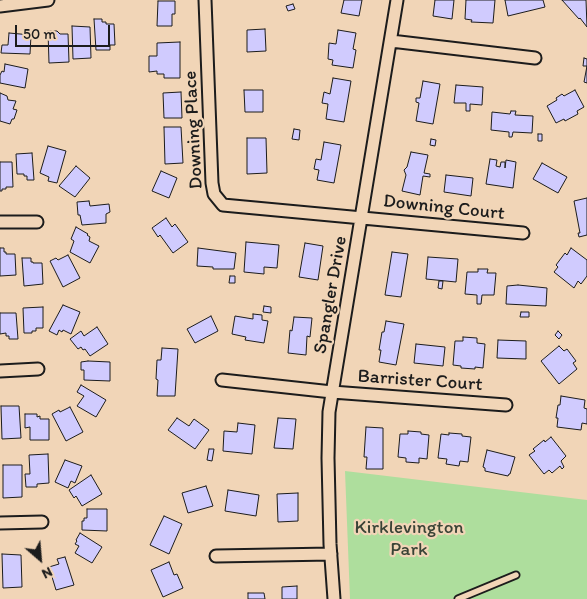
<!DOCTYPE html>
<html>
<head>
<meta charset="utf-8">
<style>
	body { margin:0 }
	#map { position:relative; width:587px; height:599px; overflow:hidden; background:#f1d5b7; font-family:Itim,sans-serif }
	canvas { display:block }
	.north { position:absolute; left:15px; top:534px; width:50px; height:50px; -webkit-text-stroke:4px #f1d5b7; paint-order:stroke; rotate:153deg; font-size:14px; font-weight:700; line-height:20px; text-align:center; color:#1c1c1c }
	.north::after { content:''; display:block; margin:auto; width:18px; height:22px; background:#1c1c1c; clip-path:polygon(50% 0,100% 100%,50% 72%,0 100%) }
	.scale { position:absolute; left:15px; top:25px; width:95px; height:22px; box-sizing:border-box; border:2px solid #1c1c1c; border-top:0; padding-left:6px; font-size:15px; line-height:18px; white-space:nowrap; color:#1c1c1c; -webkit-text-stroke:4px #f1d5b7; paint-order:stroke }
</style>
</head>
<body>
<div id="map">
<canvas width="587" height="599"></canvas>
<div class="north">N</div>
<div class="scale">50 m</div>
</div>
<script>
const ctx = document.querySelector('canvas').getContext('2d');
ctx.lineJoin = 'round';
function fillPath(path, color) {
  ctx.fillStyle = color;
  ctx.fill(path, 'evenodd');
}
function shape(rows) {
  const path = new Path2D();
  for (const r of rows) {
    path.moveTo(r[0], r[1]);
    for (let i = 2; i < r.length; i += 2) path.lineTo(r[i], r[i + 1]);
  }
  return path;
}
function strokePath(path, color, width, dash) {
  ctx.strokeStyle = color;
  ctx.lineWidth = width;
  ctx.lineCap = dash ? 'butt' : 'round';
  ctx.setLineDash(dash || []);
  ctx.stroke(path);
}
function drawText(font, color, halo, rows, align = 'center') {
  ctx.font = font + ' Itim,sans-serif';
  ctx.lineWidth = 4.5;
  ctx.setLineDash([]);
  ctx.textBaseline = 'middle';
  ctx.strokeStyle = halo;
  ctx.fillStyle = color;
  for (const [text, x, y, turn = 0] of rows) {
    ctx.save();
    ctx.translate(x, y);
    ctx.rotate((+turn || 0) * Math.PI / 180);
    ctx.textAlign = isNaN(turn) ? turn : align;
    if (halo) ctx.strokeText(text, 0, 0);
    ctx.fillText(text, 0, 0);
    ctx.restore();
  }
}
const green = shape([
	[345,471,587,500,587,599,350,599]
]);
const building = shape([
	[344,0,362,0,359,16,341,13,344,0],
	[435,0,454,0,452,19,433,16,435,0],
	[466,0,495,0,493,23,471,22,472,20,465,19,466,0],
	[505,0,543,0,545,7,508,16,505,0],
	[562,0,586,0,587,27,580,18,579,19,562,0],
	[158,1,175,1,175,14,172,14,172,26,157,26,158,1],
	[293,4,295,9,288,11,286,6,293,4],
	[94,19,102,19,102,22,106,22,106,24,114,24,115,45,110,45,110,50,96,50,94,19],
	[72,26,90,27,91,58,73,59,72,26],
	[265,29,266,51,247,52,247,30,265,29],
	[338,30,356,33,353,49,356,50,353,68,332,65,333,60,328,59,329,43,336,44,338,30],
	[48,31,57,31,60,34,68,34,69,62,49,63,48,31],
	[9,33,31,35,30,54,1,53,2,45,8,45,9,33],
	[180,42,180,78,164,78,164,74,157,74,157,71,149,72,149,56,157,56,157,43,180,42],
	[584,58,587,59,587,83,584,82,587,66,583,66,584,58],
	[5,64,28,69,25,88,0,83,0,75,2,71,4,72,5,64],
	[333,78,351,81,344,122,326,119,328,104,322,103,324,92,330,94,333,78],
	[423,81,440,84,433,124,416,121,419,103,416,102,416,98,420,98,423,81],
	[456,85,483,87,482,105,470,104,470,111,466,111,466,103,454,103,456,85],
	[244,90,263,90,263,112,245,112,244,90],
	[575,90,584,107,577,111,578,114,565,121,564,119,556,123,547,106,557,100,556,98,562,94,564,96,575,90],
	[181,92,182,118,164,118,163,93,181,92],
	[0,93,7,96,8,100,16,101,13,109,17,110,14,119,12,119,10,124,0,121,0,93],
	[511,111,516,111,515,115,533,116,532,133,513,132,512,137,509,137,509,132,491,130,492,112,510,114,511,111],
	[164,127,181,127,183,163,165,164,164,127],
	[294,129,300,130,299,140,292,139,294,129],
	[538,134,542,134,542,141,538,141,538,134],
	[247,138,266,138,267,173,247,174,247,138],
	[431,139,436,140,435,146,430,145,431,139],
	[324,142,341,145,334,183,317,180,319,170,314,169,316,159,321,160,324,142],
	[48,146,66,151,57,183,48,181,49,177,40,173,48,146],
	[411,152,428,155,424,173,430,174,430,177,423,176,420,195,402,191,406,175,404,170,407,167,411,152],
	[32,153,34,180,27,180,27,176,24,176,24,174,17,174,16,154,32,153],
	[490,159,497,160,496,166,500,167,501,162,505,162,505,168,506,160,516,162,513,188,486,184,490,159],
	[0,162,12,162,13,187,6,187,6,189,2,189,2,191,0,191,0,162],
	[542,163,567,177,558,193,533,179,542,163],
	[76,166,90,178,75,197,59,186,76,166],
	[161,171,177,178,169,198,152,191,161,171],
	[446,175,473,178,471,196,444,192,446,175],
	[587,198,587,235,579,237,578,233,580,233,574,201,587,198],
	[89,201,90,206,109,204,110,212,106,214,106,223,82,225,80,215,78,215,77,202,89,201],
	[166,218,172,227,175,224,188,242,173,253,160,235,158,237,152,228,166,218],
	[76,227,88,234,87,235,90,237,89,241,99,246,90,263,70,252,74,241,71,239,76,227],
	[246,242,279,245,277,268,264,267,264,274,244,272,246,242],
	[305,243,323,246,318,280,299,277,305,243],
	[0,248,4,248,4,252,6,252,6,254,15,254,16,275,0,276,0,248],
	[198,248,236,253,234,269,213,269,213,267,197,266,198,248],
	[571,248,587,260,587,276,581,284,578,281,574,288,554,272,558,267,556,265,565,253,567,255,571,248],
	[392,252,408,254,401,297,385,295,392,252],
	[68,255,80,278,63,287,50,261,56,258,58,260,68,255],
	[428,257,458,259,456,282,426,279,428,257],
	[22,258,31,258,31,262,33,262,33,263,42,263,43,284,24,286,22,258],
	[478,269,488,269,487,273,496,273,494,295,482,295,481,304,477,304,477,295,465,294,467,272,478,272,478,269],
	[230,276,235,276,235,283,229,283,230,276],
	[439,281,443,281,442,289,438,288,439,281],
	[518,285,547,288,546,306,506,304,507,286,518,285],
	[63,305,80,312,71,334,63,330,62,332,59,330,57,335,49,331,63,305],
	[264,306,271,307,271,313,263,312,264,306],
	[43,307,43,328,36,328,36,331,32,331,32,333,24,333,23,308,43,307],
	[521,312,529,312,529,317,520,317,521,312],
	[0,313,16,313,18,339,9,339,9,336,6,336,6,333,0,334,0,313],
	[253,314,262,315,262,320,268,321,264,343,245,340,246,337,232,334,235,316,253,319,253,314],
	[211,316,218,331,195,343,187,329,211,316],
	[294,317,312,318,310,337,307,336,306,355,288,353,290,330,292,331,294,317],
	[386,321,404,324,396,365,379,362,381,350,379,350,382,332,384,332,386,321],
	[97,327,108,344,90,356,85,349,83,350,81,347,78,349,70,339,81,331,84,336,97,327],
	[558,331,562,335,559,339,555,335,558,331],
	[463,337,477,338,477,343,485,344,483,368,475,367,475,369,461,368,461,366,453,365,455,341,463,341,463,337],
	[498,340,526,341,526,359,497,358,498,340],
	[416,344,445,347,443,366,414,363,416,344],
	[559,346,564,351,567,349,576,361,573,363,577,369,559,384,541,361,559,346],
	[162,348,178,349,175,396,157,396,158,380,156,379,157,360,161,360,162,348],
	[88,361,110,362,110,381,84,380,84,370,81,370,81,362,88,361],
	[81,385,106,400,96,417,77,406,84,396,77,392,81,385],
	[561,396,585,400,584,408,587,409,587,424,582,423,581,430,557,427,558,418,556,418,558,405,560,405,561,396],
	[1,406,19,406,21,438,2,439,1,406],
	[70,407,83,432,66,441,52,414,59,410,60,412,70,407],
	[25,414,37,414,37,417,40,416,40,419,49,419,49,440,30,440,30,427,25,428,25,414],
	[177,418,189,426,194,419,209,430,195,449,168,430,177,418],
	[278,418,296,419,293,449,274,448,278,418],
	[238,423,255,425,252,454,223,451,224,431,237,432,238,423],
	[366,427,383,428,383,469,366,469,367,457,364,457,366,427],
	[408,431,421,432,421,434,429,435,427,459,419,458,419,463,406,462,406,458,398,457,400,434,408,434,408,431],
	[449,433,462,434,462,436,471,437,468,462,460,461,459,466,446,464,447,459,438,458,441,434,449,435,449,433],
	[551,437,566,456,561,461,564,467,562,469,560,466,552,473,549,470,544,474,529,455,535,451,533,449,544,440,545,442,551,437],
	[209,449,214,449,212,461,207,460,209,449],
	[487,450,515,457,510,474,509,474,508,476,485,471,485,468,483,467,487,450],
	[48,454,49,483,37,484,37,487,26,487,25,474,30,474,29,455,48,454],
	[65,460,82,466,75,483,71,481,68,488,55,482,65,460],
	[3,465,22,465,22,497,3,498,3,465],
	[91,475,102,494,82,506,76,496,74,498,69,490,91,475],
	[206,486,213,506,188,513,182,493,206,486],
	[228,490,259,495,256,516,225,511,228,490],
	[298,493,298,521,278,522,277,494,298,493],
	[87,509,107,509,107,531,82,530,82,521,84,521,84,518,87,518,87,509],
	[164,516,182,524,169,554,150,545,164,516],
	[80,533,102,547,92,563,75,553,79,546,75,544,77,541,76,540,80,533],
	[2,554,21,555,22,587,3,588,2,554],
	[65,557,74,585,56,590,49,567,59,564,57,559,65,557],
	[169,562,174,575,177,574,183,588,163,597,151,570,169,562],
	[297,586,297,599,282,599,282,587,297,586],
	[248,593,264,593,265,599,248,599,248,593]
]);
const service = shape([
	[458,599,516,575]
]);
const minor = shape([
	[205,0,212,183,214,194,223,205,523,233],
	[0,6,48,0],
	[391,41,535,58],
	[0,222,37,222],
	[0,371,38,369],
	[222,380,332,392,506,405],
	[0,523,42,522],
	[216,556,331,554],
	[334,599,330,544,328,458,329,412,397,0]
]);
const streetNames = [
	["Downing Place",194,130,-93],
	["Downing Court",444,208,6],
	["Spangler Drive",331,295,-80],
	["Barrister Court",420,381,4]
];
const parkNames = [
	["Kirklevington",409,528],
	["Park",409,550]
];
fillPath(green, '#aede9d');
fillPath(building, '#d0cbfe');
strokePath(building, '#1c1c1c', 1);
strokePath(service, '#1c1c1c', 9);
strokePath(minor, '#1c1c1c', 15);
strokePath(service, '#f1d5b7', 5.5);
strokePath(minor, '#f1d5b7', 11);
drawText('19px', '#1c1c1c', '#f1d5b7', streetNames);
drawText('19px', '#394336', '#f1d5b7', parkNames);
</script>
</body>
</html>
